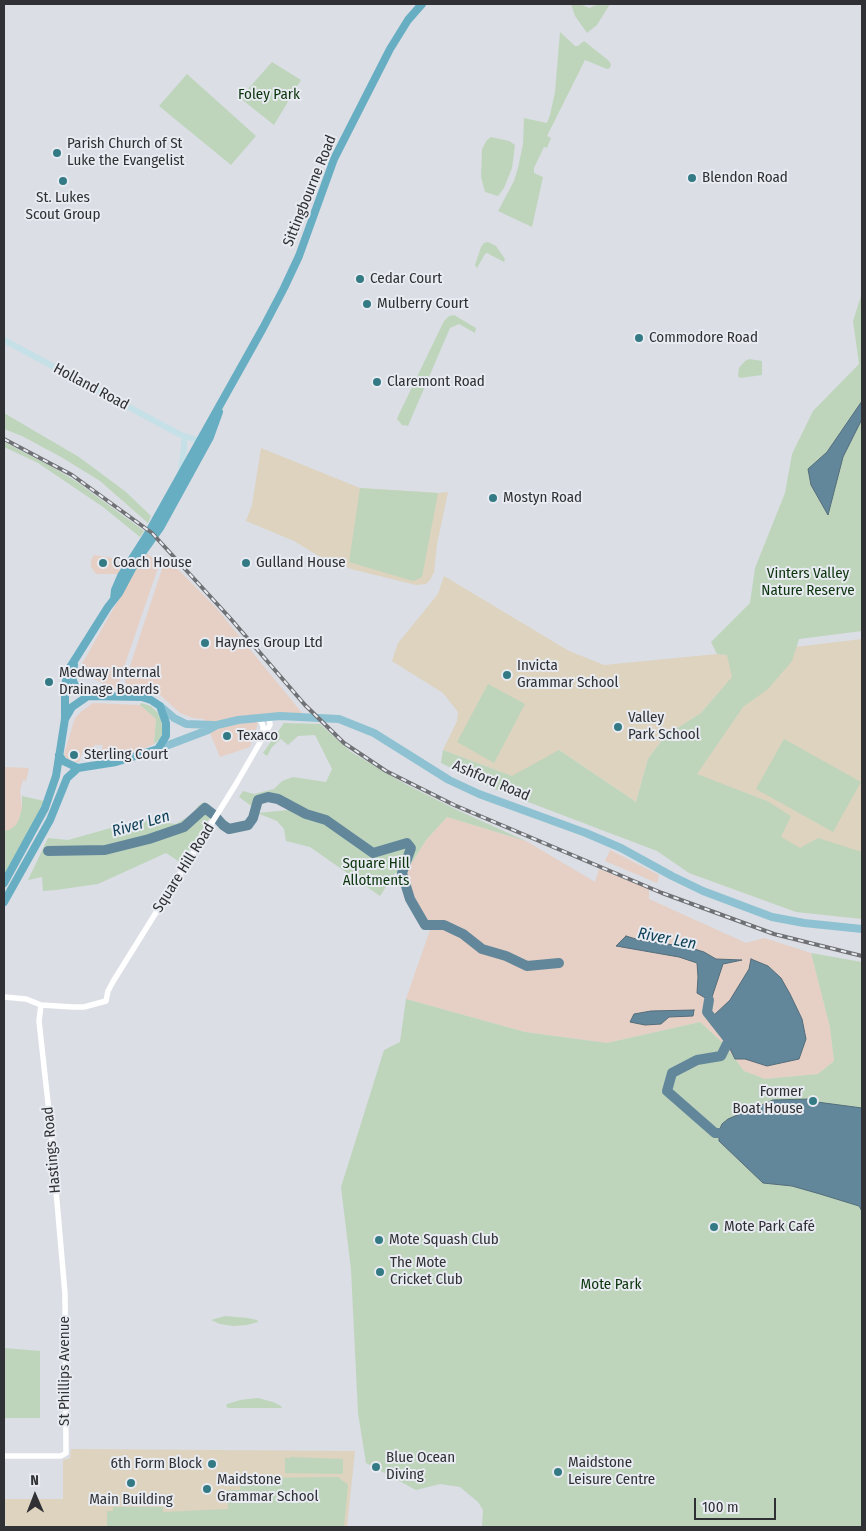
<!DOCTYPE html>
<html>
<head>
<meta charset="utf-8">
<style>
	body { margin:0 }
	#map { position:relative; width:866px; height:1531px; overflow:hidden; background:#dbdee4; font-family:"Fira Sans Condensed",sans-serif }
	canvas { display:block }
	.frame { position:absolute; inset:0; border:5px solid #303134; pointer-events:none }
	.north { position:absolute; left:10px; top:1471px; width:50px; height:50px; -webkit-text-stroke:4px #e8ebf1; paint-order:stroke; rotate:359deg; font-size:14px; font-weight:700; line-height:20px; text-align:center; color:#303134 }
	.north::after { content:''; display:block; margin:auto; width:18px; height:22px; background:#303134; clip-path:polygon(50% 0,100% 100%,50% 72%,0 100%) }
	.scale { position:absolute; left:694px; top:1498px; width:82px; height:22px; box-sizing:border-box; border:2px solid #303134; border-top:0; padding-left:6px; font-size:15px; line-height:18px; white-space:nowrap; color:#303134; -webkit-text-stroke:4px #e8ebf1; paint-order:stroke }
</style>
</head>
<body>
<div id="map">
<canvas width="866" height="1531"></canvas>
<div class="frame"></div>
<div class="north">N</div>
<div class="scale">100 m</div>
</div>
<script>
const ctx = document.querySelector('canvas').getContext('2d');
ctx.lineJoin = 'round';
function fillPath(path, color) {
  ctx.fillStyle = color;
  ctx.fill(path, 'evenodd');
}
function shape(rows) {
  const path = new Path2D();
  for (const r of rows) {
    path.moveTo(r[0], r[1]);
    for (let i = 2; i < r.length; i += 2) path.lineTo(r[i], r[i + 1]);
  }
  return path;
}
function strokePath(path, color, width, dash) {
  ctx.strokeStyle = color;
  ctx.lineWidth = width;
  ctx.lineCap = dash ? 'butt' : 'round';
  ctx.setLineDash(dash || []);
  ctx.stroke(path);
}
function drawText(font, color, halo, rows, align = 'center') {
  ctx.font = font + ' "Fira Sans Condensed",sans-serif';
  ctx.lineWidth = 4;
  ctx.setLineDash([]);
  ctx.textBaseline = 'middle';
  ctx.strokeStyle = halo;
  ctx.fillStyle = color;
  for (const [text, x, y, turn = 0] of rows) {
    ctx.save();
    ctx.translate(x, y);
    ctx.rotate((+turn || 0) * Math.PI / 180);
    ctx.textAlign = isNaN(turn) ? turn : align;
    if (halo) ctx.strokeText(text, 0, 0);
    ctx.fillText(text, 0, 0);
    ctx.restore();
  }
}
const commercial = shape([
	[145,553,160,562,116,690,78,671],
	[94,555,112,558,122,565,118,574,96,574,91,567,91,560],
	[166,557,217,609,302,713,261,714,250,747,220,757,204,719,193,718,180,713,160,695,145,689,130,690,125,681],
	[93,703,140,705,156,719,154,744,143,749,99,761,103,745,95,745,91,751,84,748,79,762,66,761,64,754,75,718,82,711],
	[4,767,29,768,26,781,23,780,20,790,22,808,4,869],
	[447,817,526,841,595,882,599,869,649,889,649,899,746,943,764,938,811,953,830,1027,834,1061,818,1074,765,1079,744,1071,723,1043,700,1022,607,1043,525,1032,406,999,430,930,404,875,426,840],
	[610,850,659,875,657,883,605,861]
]);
const education = shape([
	[261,448,360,488,438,493,448,492,437,544,434,572,430,580,426,584,416,585,351,569,317,555,294,541,246,521,252,505],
	[444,576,569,651,604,665,717,654,727,655,862,639,862,911,629,830,727,683,701,713,665,736,648,759,636,802,559,750,526,783,512,776,443,750,457,721,458,712,443,693,392,661,398,643,438,594],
	[71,1449,355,1451,347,1527,7,1527,4,1520,4,1499,63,1499,63,1460,70,1458]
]);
const green = shape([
	[571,4,580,4,589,8,599,4,610,4,597,25,587,33,575,16],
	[560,32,575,46,578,46,584,41,608,60,611,64,610,68,607,69,585,60,547,136,551,138,547,148,544,147,534,168,534,173,543,177,532,227,498,211,514,181,518,168,523,144,524,118,547,123,550,115,555,92],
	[272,62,301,80,274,125,240,98],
	[187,74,256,136,231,165,159,106],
	[491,137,509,141,515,145,512,168,504,188,498,196,485,192,481,177,482,149,487,140],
	[488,242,496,246,505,259,504,262,487,253,485,254,477,268,475,265,481,247,484,243],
	[862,293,862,631,799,639,792,661,768,689,743,707,697,774,767,801,791,816,781,837,800,848,818,838,862,852,862,919,796,912,689,873,657,851,494,789,441,763,443,750,512,776,559,750,636,802,648,759,665,736,701,713,732,677,727,655,717,654,711,642,750,603,755,568,785,493,792,454,813,411,859,364,853,321],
	[454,315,476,328,475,333,459,324,450,328,408,426,404,425,403,426,397,419,399,414,444,321,449,316],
	[749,359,762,361,762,375,740,378,738,376,739,368,745,361],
	[4,413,79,457,126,492,151,516,148,523,100,481,61,457,22,436,4,429],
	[4,442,51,466,77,482,144,531,140,537,103,507,38,463,4,447],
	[360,488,438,493,422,577,413,581,349,562],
	[488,684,525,704,494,763,457,742],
	[141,703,151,706,158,713,161,720,163,732,160,739,154,744,156,719,140,705],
	[284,723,320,724,351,752,407,785,455,809,526,841,447,817,426,840,404,875,395,873,380,896,310,847,286,841,284,829,277,821,257,813,289,810,311,817,295,805,269,796,258,798,254,808,239,797,243,791,254,794,274,789,282,781,293,777,326,782,332,769,315,735,298,736,288,745,281,739,272,747,267,756,263,753],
	[784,739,861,782,833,832,756,789],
	[22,796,44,801,4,880,4,831,9,830,16,825,19,819,22,808],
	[205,802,213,813,181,863,166,853,98,884,56,890,43,891,42,877,28,880,48,838,68,840,139,820,176,824,192,814,199,805],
	[811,953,862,962,862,1527,482,1527,483,1510,478,1502,460,1487,440,1484,416,1490,366,1463,358,1413,351,1270,341,1187,384,1050,400,1042,406,999,525,1032,607,1043,700,1022,723,1043,744,1071,765,1079,818,1074,834,1061,830,1027],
	[225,1316,248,1318,257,1320,258,1322,247,1325,233,1326,220,1324,211,1320],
	[4,1348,40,1351,40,1418,4,1418],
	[258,1398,273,1402,281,1406,282,1408,228,1408,226,1406,227,1404,240,1400],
	[290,1457,343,1459,343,1474,285,1473,285,1458,290,1458],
	[338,1477,348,1485,344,1527,107,1527,107,1511,113,1511,113,1507,163,1507,163,1512,228,1509,228,1490,240,1490,240,1478]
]);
const water = shape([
	[862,401,862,419,843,457,828,515,811,485,808,469,827,452,862,401],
	[626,936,639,940,688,947,704,952,716,959,742,960,723,964,707,1012,704,1013,707,999,697,993,698,977,697,963,679,957,616,946,626,936],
	[751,959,768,966,781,978,790,994,802,1019,806,1039,799,1059,767,1066,745,1059,735,1059,729,1047,729,1040,718,1025,713,1022,712,1017,730,1000,749,969,751,959],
	[694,1010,693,1016,669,1017,661,1024,645,1025,630,1022,634,1014,651,1011,694,1010],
	[810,1099,810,1103,816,1103,817,1102,862,1108,862,1211,859,1206,820,1194,792,1186,763,1183,719,1141,719,1131,722,1124,728,1119,773,1100,810,1099]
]);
const river = shape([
	[48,851,105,850,149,839,184,827,205,808,214,815,223,825,229,829,248,825,253,818,258,800,268,797,278,799,306,814,326,820,373,853,407,843,411,848,402,873,410,899,425,925,444,925,463,934,482,949,506,956,527,966,559,963],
	[709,1000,707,1012,729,1040,721,1056,697,1060,672,1073,667,1091,715,1133,719,1133]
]);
const tertiary = shape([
	[256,719,261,721,263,726,263,736],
	[4,997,26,999,41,1005,73,1007,84,1007,106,1001,108,991,114,980,236,784,270,725,269,716],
	[4,1456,61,1456,66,1453,65,1294,50,1121,39,1021,41,1005]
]);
const secondary = shape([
	[4,340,179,434,199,441,201,444],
	[181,472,184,448,184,441]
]);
const primary = shape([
	[160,706,174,718,186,724,214,725],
	[158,749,208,730,217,725,238,720,280,716,339,719,374,733,449,780,479,794,586,833,621,848,672,876,703,891,772,917,804,923,862,929]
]);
const trunk = shape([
	[114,599,115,590,121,576,146,537,263,328,284,288,299,256,334,159,390,49,408,20,422,4],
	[74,665,72,678,74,683,77,689,88,696],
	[65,719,72,707,88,696],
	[59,755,63,761,78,768],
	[78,768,116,762,158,749,166,736,166,723,160,706,151,700,142,697,88,696],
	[4,883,45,808,56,776,65,719,65,685,69,669,108,607,119,593,135,563,160,528,210,437,219,412],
	[4,902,50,820,67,778,78,768]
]);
const rail = shape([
	[4,439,72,475,152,533,230,618,305,705,344,743,386,771,454,805,662,893,774,934,862,956]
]);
const markers = [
	[57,153,5,"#337a85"],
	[692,178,5,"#337a85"],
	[63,181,5,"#337a85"],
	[360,279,5,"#337a85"],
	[367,304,5,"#337a85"],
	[639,338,5,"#337a85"],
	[377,382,5,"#337a85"],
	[493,498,5,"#337a85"],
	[103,563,5,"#337a85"],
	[246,563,5,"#337a85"],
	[205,643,5,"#337a85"],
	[507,675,5,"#337a85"],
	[49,682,5,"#337a85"],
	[618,727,5,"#337a85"],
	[227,736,5,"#337a85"],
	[74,755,5,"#337a85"],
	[813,1101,5,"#337a85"],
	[714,1227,5,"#337a85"],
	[379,1240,5,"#337a85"],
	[380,1272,5,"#337a85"],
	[212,1464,5,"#337a85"],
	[376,1467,5,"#337a85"],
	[558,1472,5,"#337a85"],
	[131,1483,5,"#337a85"],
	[207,1489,5,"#337a85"]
];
const parkNames = [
	["Foley Park",269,95],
	["Vinters Valley",808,574],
	["Nature Reserve",808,591],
	["Square Hill",376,864],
	["Allotments",376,881],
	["Mote Park",611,1285]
];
const poiNames = [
	["Parish Church of St",67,144],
	["Luke the Evangelist",67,161],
	["Blendon Road",702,178],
	["St. Lukes",63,198,"center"],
	["Scout Group",63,215,"center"],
	["Cedar Court",370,279],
	["Mulberry Court",377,304],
	["Commodore Road",649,338],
	["Claremont Road",387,382],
	["Mostyn Road",503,498],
	["Coach House",113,563],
	["Gulland House",256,563],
	["Haynes Group Ltd",215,643],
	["Invicta",517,666],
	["Grammar School",517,683],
	["Medway Internal",59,673],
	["Drainage Boards",59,690],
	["Valley",628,718],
	["Park School",628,735],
	["Texaco",237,736],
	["Sterling Court",84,755],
	["Former",803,1092,"right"],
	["Boat House",803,1109,"right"],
	["Mote Park Café",724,1227],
	["Mote Squash Club",389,1240],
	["The Mote",390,1263],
	["Cricket Club",390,1280],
	["Blue Ocean",386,1458],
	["Diving",386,1475],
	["Maidstone",568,1463],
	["Leisure Centre",568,1480],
	["6th Form Block",202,1464,"right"],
	["Maidstone",217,1480],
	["Grammar School",217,1497],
	["Main Building",131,1500,"center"]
];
const streetNames = [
	["Sittingbourne Road",310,191,-68],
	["Holland Road",91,387,28],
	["Ashford Road",491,781,23],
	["Square Hill Road",184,868,-58],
	["Hastings Road",52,1150,-95],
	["St Phillips Avenue",65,1371,-90]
];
const waterNames = [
	["River Len",141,824,-16],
	["River Len",667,939,11]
];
fillPath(commercial, '#e6cfc4');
fillPath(education, '#ddd3bf');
fillPath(green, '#bed5bc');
fillPath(water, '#63879a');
strokePath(water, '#546d7b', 1);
strokePath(river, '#63879a', 10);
strokePath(tertiary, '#fff', 5.5);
strokePath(secondary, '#c6e0e8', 6);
strokePath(primary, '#8ec2d2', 8);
strokePath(trunk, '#68aec3', 8);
strokePath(rail, '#6f7175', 4);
strokePath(rail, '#e8ebf1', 2, [5.5]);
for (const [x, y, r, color] of markers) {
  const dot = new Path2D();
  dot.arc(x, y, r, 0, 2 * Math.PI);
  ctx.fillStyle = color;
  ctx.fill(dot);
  strokePath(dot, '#e8ebf1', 2);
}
drawText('15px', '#0c350d', '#e8ebf1', parkNames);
drawText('15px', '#303134', '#e8ebf1', poiNames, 'left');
drawText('15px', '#303134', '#e8ebf1', streetNames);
drawText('italic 16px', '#0c3f55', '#e8ebf1', waterNames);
</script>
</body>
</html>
